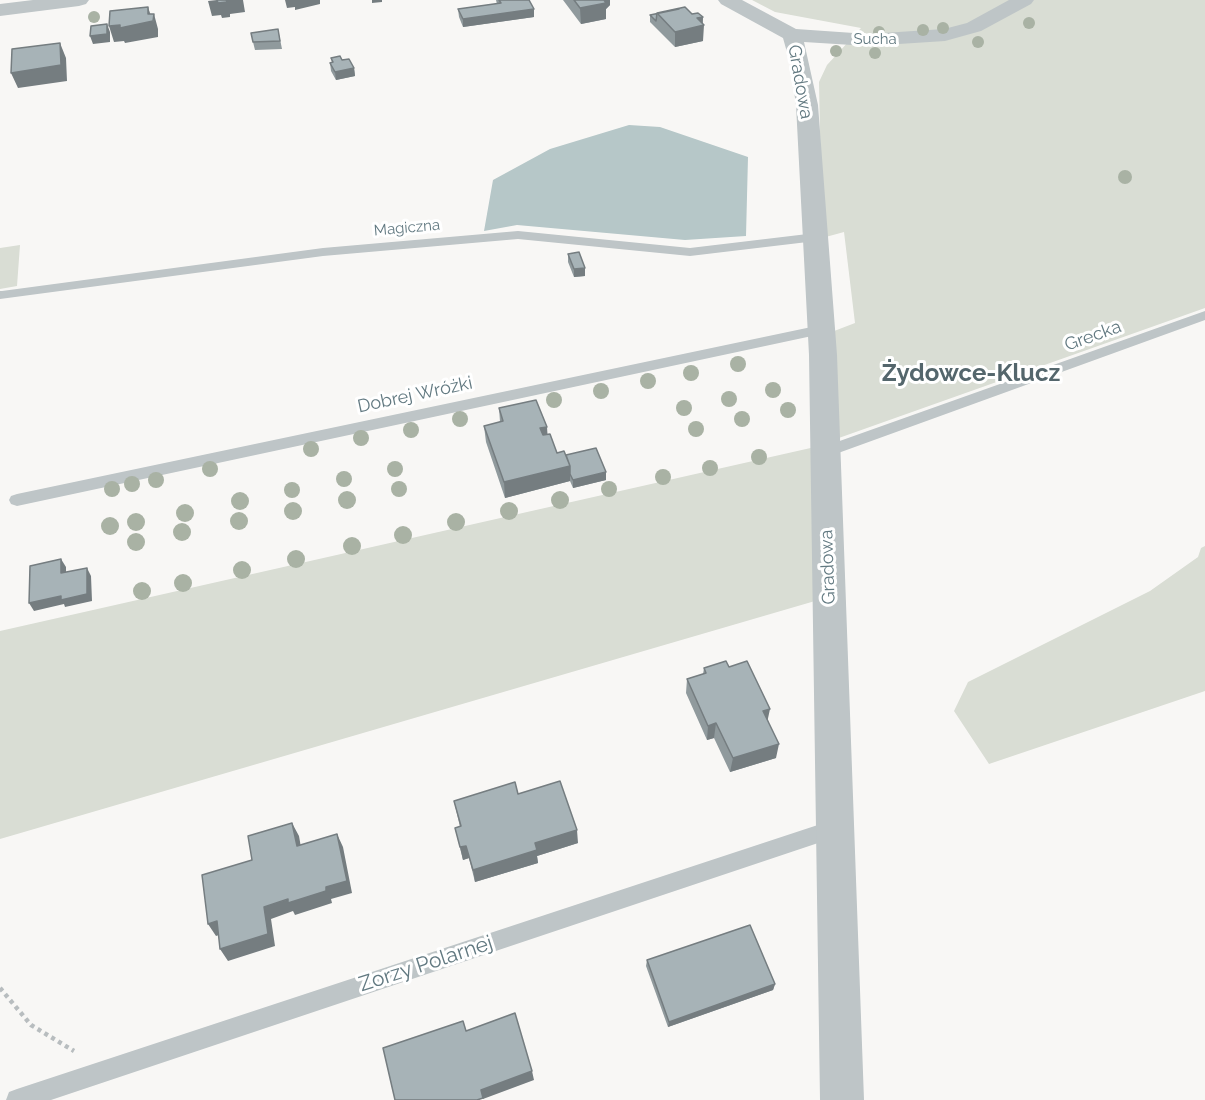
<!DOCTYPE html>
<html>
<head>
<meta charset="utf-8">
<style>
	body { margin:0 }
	canvas { display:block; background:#f8f7f5 }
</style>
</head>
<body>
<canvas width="1205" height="1100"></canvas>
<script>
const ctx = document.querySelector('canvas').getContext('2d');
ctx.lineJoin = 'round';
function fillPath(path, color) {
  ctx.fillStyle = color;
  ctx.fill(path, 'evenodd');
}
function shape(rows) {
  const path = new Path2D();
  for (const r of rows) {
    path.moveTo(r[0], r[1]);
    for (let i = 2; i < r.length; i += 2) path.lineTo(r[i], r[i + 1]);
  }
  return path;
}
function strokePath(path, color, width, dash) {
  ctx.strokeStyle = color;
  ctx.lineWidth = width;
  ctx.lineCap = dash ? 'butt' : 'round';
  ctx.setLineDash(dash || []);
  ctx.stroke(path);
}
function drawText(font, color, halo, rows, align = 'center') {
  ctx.font = font + ' Raleway,sans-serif';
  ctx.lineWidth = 6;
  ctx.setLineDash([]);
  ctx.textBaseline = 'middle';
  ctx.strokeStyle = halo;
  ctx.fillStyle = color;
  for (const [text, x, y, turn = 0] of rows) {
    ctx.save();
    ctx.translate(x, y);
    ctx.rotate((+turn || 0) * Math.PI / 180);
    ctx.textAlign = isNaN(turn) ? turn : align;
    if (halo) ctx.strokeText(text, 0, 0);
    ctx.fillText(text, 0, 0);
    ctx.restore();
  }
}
const green = shape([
	[752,0,1205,0,1205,308,836,439,829,333,855,323,844,232,822,238,819,82,827,65,861,28,775,12],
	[20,245,17,286,0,289,0,248],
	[815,447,815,601,0,839,0,631],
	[1205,546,1205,691,989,764,954,711,968,682,1150,591,1198,557,1201,548]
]);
const water = shape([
	[629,125,660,127,748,157,746,236,685,240,517,225,484,231,493,180,550,149]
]);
const path = shape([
	[0,988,31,1025,74,1051]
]);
const lane = shape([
	[518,231,690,248,816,233,822,237,816,241,690,256,518,239,323,256,0,299,0,291,2,291,323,248,518,231],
	[1205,311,1205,320,830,456,825,458,820,456,817,452,820,448,1205,311],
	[821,325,828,330,826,333,17,506,11,504,9,500,11,496,17,494,821,325],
	[836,819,843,822,846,828,843,834,836,837,51,1100,6,1100,9,1092,17,1089,836,819]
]);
const street = shape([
	[33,0,89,0,86,4,79,6,0,16,0,4,33,0],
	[718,0,742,0,796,29,868,34,944,29,967,23,1009,0,1034,0,1031,4,981,31,945,41,868,46,804,42,818,105,837,355,864,1100,820,1100,809,355,796,105,790,63,783,38,721,4,718,0]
]);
const trees = [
	[94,17,6],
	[1029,23,6],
	[943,28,6],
	[923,30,6],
	[879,32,6],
	[978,42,6],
	[836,51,6],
	[875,53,6],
	[1125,177,7],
	[738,364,8],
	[691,373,8],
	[648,381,8],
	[773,390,8],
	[601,391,8],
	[729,399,8],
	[554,400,8],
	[684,408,8],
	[788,410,8],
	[460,419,8],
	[742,419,8],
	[696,429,8],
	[411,430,8],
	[361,438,8],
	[311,449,8],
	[759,457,8],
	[710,468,8],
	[210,469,8],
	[395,469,8],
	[663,477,8],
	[344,479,8],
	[156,480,8],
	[132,484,8],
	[112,489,8],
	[399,489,8],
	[609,489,8],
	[292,490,8],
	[347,500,9],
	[560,500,9],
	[240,501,9],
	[293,511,9],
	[509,511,9],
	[185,513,9],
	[239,521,9],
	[136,522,9],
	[456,522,9],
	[110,526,9],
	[182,532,9],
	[403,535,9],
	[136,542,9],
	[352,546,9],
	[296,559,9],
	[242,570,9],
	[183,583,9],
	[142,591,9]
];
const wall = shape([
	[496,0,529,0,534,17,463,27,459,17,458,9,497,4],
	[563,0,610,0,610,5,606,9,606,19,581,24],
	[692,14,703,17,703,41,675,47,650,22,650,15],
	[278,29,282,49,255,50,253,42],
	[331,58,342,60,354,68,355,76,336,80,331,71,330,63,332,63],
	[568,254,585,276,574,277,568,262],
	[499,408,547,434,557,453,566,455,606,472,606,480,573,488,570,481,505,498,486,442,484,426,500,422],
	[704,668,768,720,776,758,730,772,714,738,707,740,686,693,687,679,703,674],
	[518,794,578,843,537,856,538,863,475,882,469,858,463,860,455,828,460,827,454,801],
	[647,960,775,984,773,990,668,1027,646,966]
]);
const shadedWall = shape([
	[217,0,243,0,245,12,230,14,230,17,222,18,221,15,212,16,208,1],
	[285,0,320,0,320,4,295,10,295,7,287,8],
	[372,0,382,0,382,2,372,3],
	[601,0,610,0,610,5,606,9,606,19,581,24,580,8],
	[148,7,153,22,154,14,158,29,158,37,125,43,124,41,114,42,109,26,148,14],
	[534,9,534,17,463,27,463,19],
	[703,17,702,26,704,25,703,41,675,47,675,32,697,18],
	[107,24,110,32,110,42,93,44,90,36],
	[60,43,66,58,67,81,18,88,11,73],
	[354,68,355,76,336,80,335,72],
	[585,268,585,276,574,277,574,269],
	[547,427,548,442,541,444,540,428],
	[570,466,570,481,505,498,504,482],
	[606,472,606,480,573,488,573,480],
	[61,559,66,567,66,581,61,573],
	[87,568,91,576,92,601,65,607,64,604,34,611,29,603],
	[770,709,767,723,763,711],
	[716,723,714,738,707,740,708,726],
	[779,744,776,758,730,772,733,758],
	[292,823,299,836,303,859,297,846],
	[577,830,578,843,537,856,538,863,475,882,473,870,535,843],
	[337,834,343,847,352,893,331,899,332,903,295,915,293,911,271,919,275,946,228,961,220,949,264,907,326,887],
	[466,846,469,858,463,860,460,847],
	[217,921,225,933,216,936,208,924],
	[775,984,773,990,668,1027,669,1022],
	[532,1071,534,1080,483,1099,481,1090]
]);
const building = shape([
	[217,0,226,0,227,2,218,3,217,0],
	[499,0,529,0,534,9,463,19,458,9,501,3,499,0],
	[574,0,604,0,606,3,580,8,574,0],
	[148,7,148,14,154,14,153,21,120,28,120,25,109,26,110,11,148,7],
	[685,7,692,14,698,13,703,17,697,18,704,25,675,32,657,13,685,7],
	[679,9,657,13,656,21,650,15,679,9],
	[107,24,107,34,90,36,91,26,107,24],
	[278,29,280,41,253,42,251,33,278,29],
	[60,43,61,65,11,73,12,49,60,43],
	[340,56,342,60,349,59,354,68,335,72,330,63,333,62,331,58,340,56],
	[579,252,585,268,574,269,568,254,579,252],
	[536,400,547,427,540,428,543,435,550,434,557,453,564,451,570,466,504,482,484,426,503,421,499,408,536,400],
	[596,448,606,472,573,480,570,474,570,466,566,455,596,448],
	[61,559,61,573,87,568,87,594,61,600,61,596,29,603,30,566,61,559],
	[726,661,729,667,747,661,770,709,763,711,779,744,733,758,716,723,708,726,687,679,706,673,704,668,726,661],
	[560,781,577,830,535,843,537,850,473,870,466,846,460,847,455,828,461,826,454,801,515,782,518,794,560,781],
	[292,823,297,846,337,834,347,881,326,887,326,891,288,903,288,899,264,907,268,934,220,949,217,921,208,924,202,875,252,860,248,836,292,823],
	[750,925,775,984,669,1022,647,960,750,925],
	[515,1013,532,1071,481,1090,483,1098,477,1100,395,1100,383,1048,463,1021,466,1031,515,1013]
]);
const farStreetnames = [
	["Sucha",875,39],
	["Magiczna",407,228,-5]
];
const streetNames = [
	["Gradowa",800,82,80],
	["Grecka",1093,336,-20],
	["Dobrej Wróżki",415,395,-12],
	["Gradowa",828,567,-92]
];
const nearStreetnames = [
	["Zorzy Polarnej",426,964,-18]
];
const districtNames = [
	["Żydowce-Klucz",971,374]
];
fillPath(green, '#d9ddd4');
fillPath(water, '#b6c7c8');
strokePath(path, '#b8bdbf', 4.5, [4, 4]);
fillPath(lane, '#bec5c7');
fillPath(street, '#bec5c7');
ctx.fillStyle = '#a9b2a4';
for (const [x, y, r] of trees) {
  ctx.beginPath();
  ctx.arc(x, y, r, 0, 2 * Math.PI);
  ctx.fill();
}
fillPath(wall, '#909a9d');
fillPath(shadedWall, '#757d80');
fillPath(building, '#a7b3b7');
strokePath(building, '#757d80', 1.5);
drawText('15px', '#627981', '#fff', farStreetnames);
drawText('18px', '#627981', '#fff', streetNames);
drawText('21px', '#627981', '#fff', nearStreetnames);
drawText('bold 24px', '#54666c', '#fff', districtNames);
</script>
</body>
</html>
